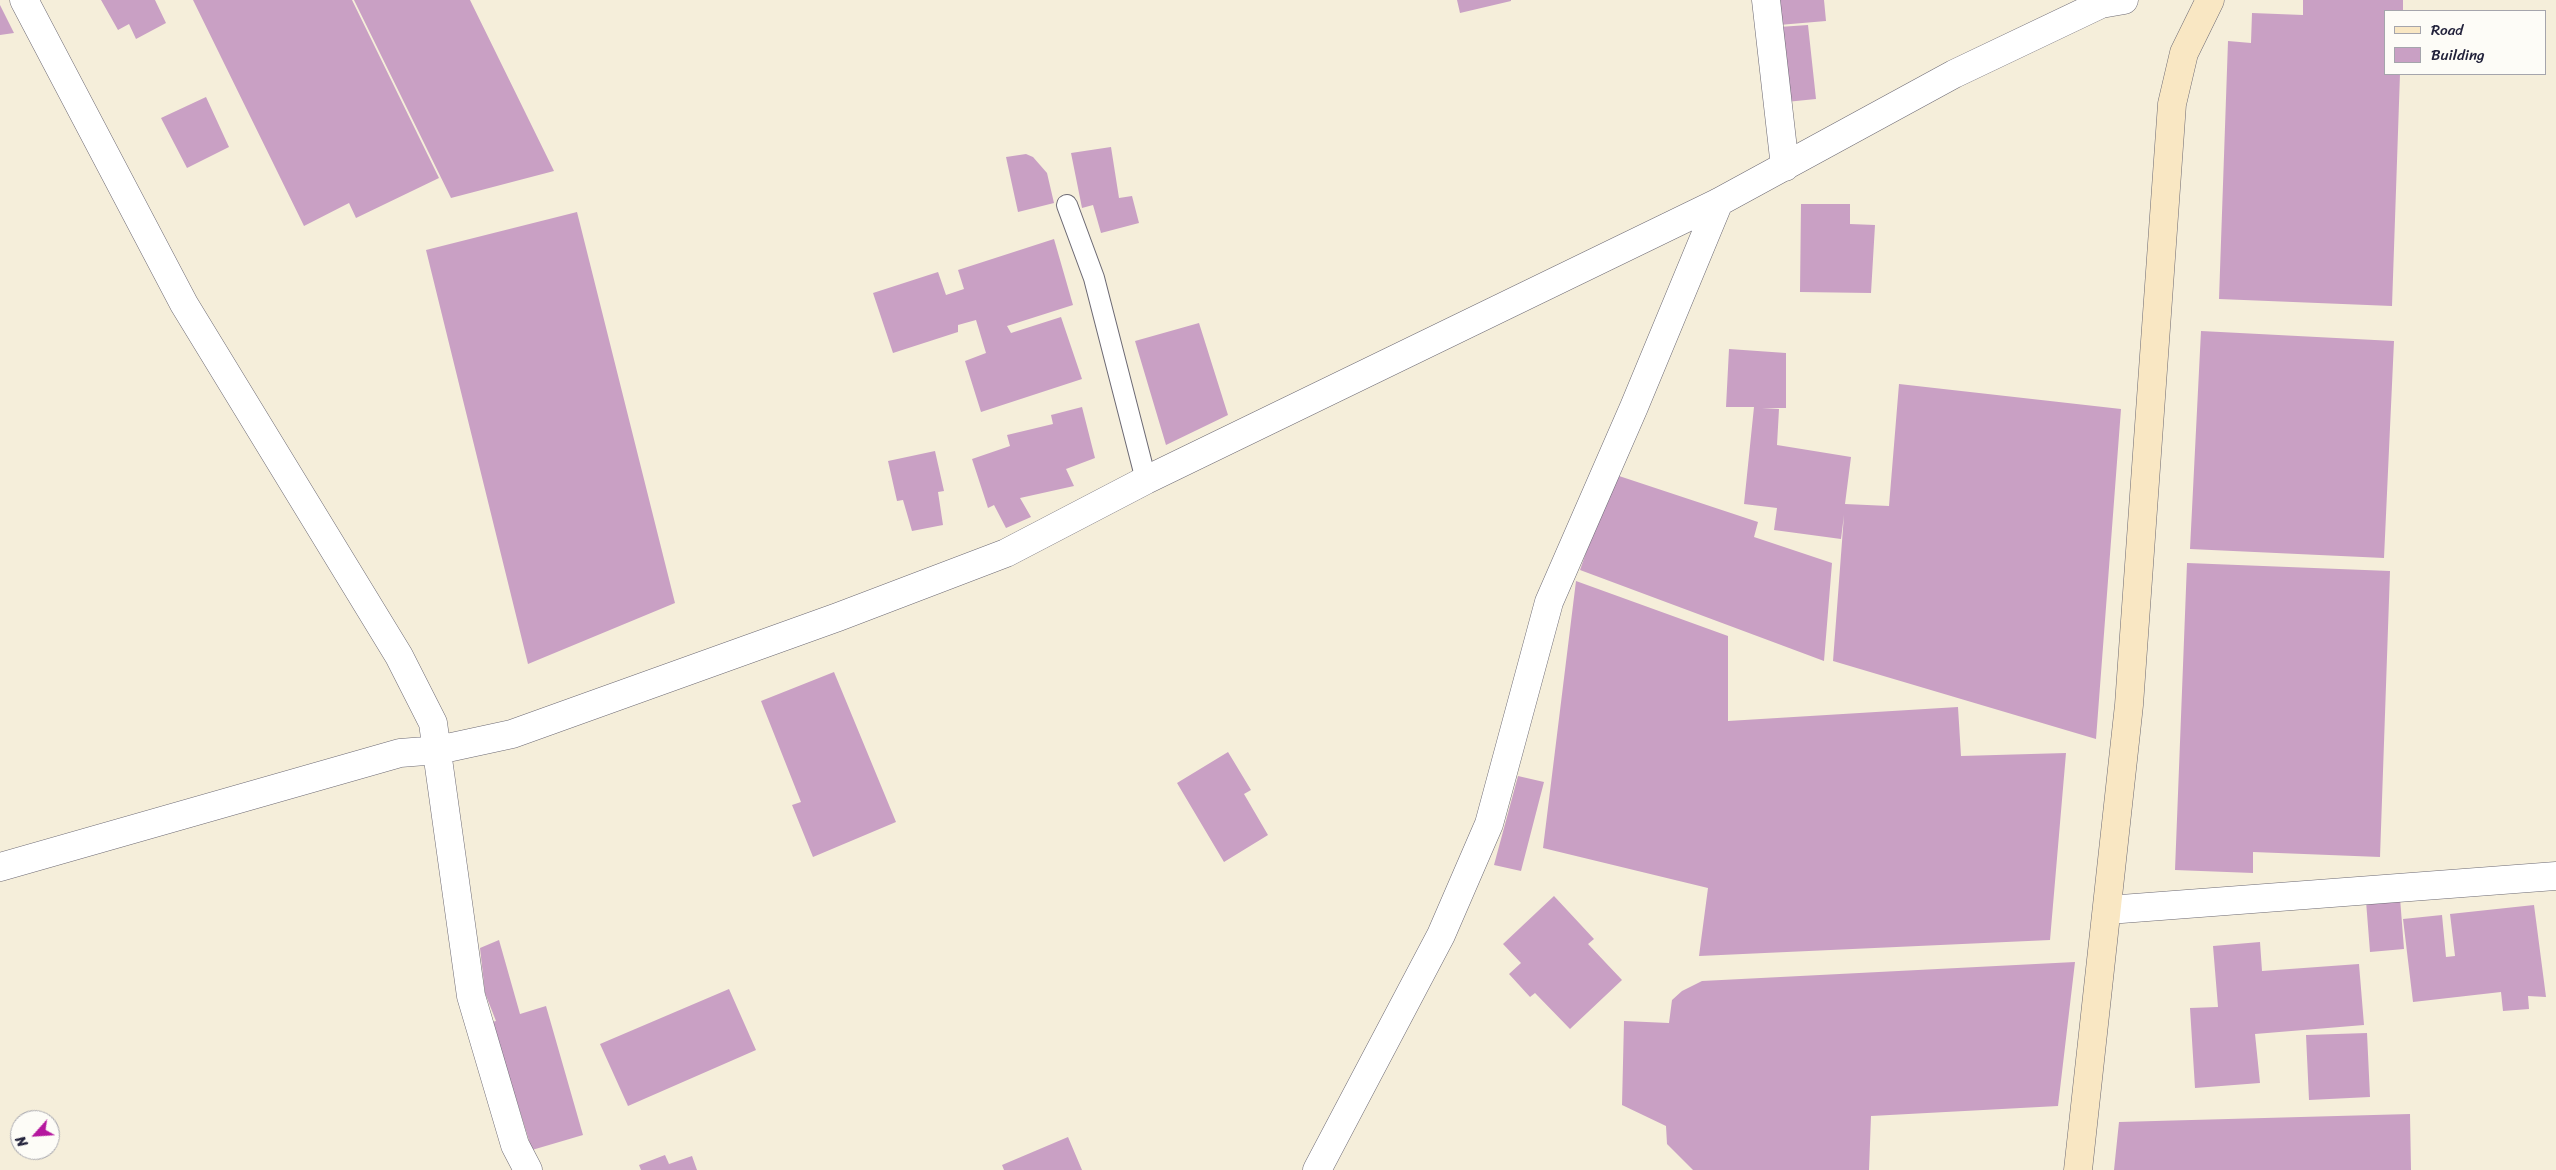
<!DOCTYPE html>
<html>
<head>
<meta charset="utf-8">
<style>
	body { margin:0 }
	#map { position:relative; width:2556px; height:1170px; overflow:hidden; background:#f5eeda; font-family:Sriracha,sans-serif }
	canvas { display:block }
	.legend { position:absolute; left:2384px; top:10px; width:162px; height:65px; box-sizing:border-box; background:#fdfcf7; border:1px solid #a5a5ac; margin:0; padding:6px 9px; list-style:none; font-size:15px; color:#22223b }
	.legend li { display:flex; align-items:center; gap:10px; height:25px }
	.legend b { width:25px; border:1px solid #a5a5ac }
	.north { position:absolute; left:10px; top:1110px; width:50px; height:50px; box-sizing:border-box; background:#fdfcf7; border:1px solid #a5a5ac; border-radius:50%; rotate:244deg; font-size:14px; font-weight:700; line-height:20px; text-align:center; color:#22223b }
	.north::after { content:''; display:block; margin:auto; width:18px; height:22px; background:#b5179e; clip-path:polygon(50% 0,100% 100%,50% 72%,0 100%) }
</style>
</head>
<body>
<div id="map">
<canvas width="2556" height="1170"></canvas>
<ul class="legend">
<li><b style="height:6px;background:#f9e7c3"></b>Road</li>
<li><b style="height:14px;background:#c9a0c4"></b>Building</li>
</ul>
<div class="north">N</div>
</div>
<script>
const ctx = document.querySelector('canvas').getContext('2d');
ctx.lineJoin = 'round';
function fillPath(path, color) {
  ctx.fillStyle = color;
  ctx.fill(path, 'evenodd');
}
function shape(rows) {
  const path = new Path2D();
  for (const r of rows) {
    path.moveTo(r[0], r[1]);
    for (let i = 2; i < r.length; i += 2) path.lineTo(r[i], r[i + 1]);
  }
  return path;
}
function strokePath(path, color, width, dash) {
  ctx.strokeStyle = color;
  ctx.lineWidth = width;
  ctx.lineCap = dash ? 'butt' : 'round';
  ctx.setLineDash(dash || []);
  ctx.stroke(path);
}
const building = shape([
	[101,0,155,0,166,23,136,39,129,24,118,30],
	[193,0,352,0,439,178,356,218,349,203,304,226],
	[354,0,470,0,554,171,451,198],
	[1457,0,1511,0,1511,1,1460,13],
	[1776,0,1824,0,1826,21,1779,25],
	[2303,0,2403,0,2403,11,2385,11,2385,74,2400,74,2392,306,2219,299,2228,41,2251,43,2252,13,2303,15],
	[0,5,14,33,0,35],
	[1808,25,1816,99,1786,102,1779,27],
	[206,97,229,147,187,168,161,118],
	[1111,147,1119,198,1132,196,1139,223,1101,233,1093,205,1082,208,1071,153],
	[1026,154,1033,157,1047,173,1054,203,1018,212,1006,157],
	[1801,204,1850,204,1850,224,1875,225,1871,293,1800,292],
	[577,212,675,603,528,664,426,250],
	[1054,239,1073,305,1007,326,1011,333,1061,317,1082,379,981,412,965,361,986,353,976,320,958,325,958,332,893,353,873,293,938,272,946,295,964,289,958,270],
	[1199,323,1228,415,1166,445,1135,341],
	[2201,331,2394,341,2384,558,2190,549],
	[1729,349,1786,353,1786,408,1762,408,1779,409,1777,445,1851,457,1845,504,1889,506,1899,384,2121,409,2096,739,1833,661,1844,515,1841,539,1774,530,1777,508,1744,504,1754,407,1726,407],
	[1082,407,1095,458,1066,469,1074,486,1020,498,1031,517,1006,528,994,505,988,508,972,459,1010,446,1007,435,1053,424,1051,415],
	[935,451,944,491,938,492,943,525,912,531,903,500,897,501,888,461],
	[1613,474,1758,522,1754,537,1832,563,1824,661,1580,570],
	[2187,563,2390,571,2380,857,2253,852,2253,873,2175,870],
	[1576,581,1728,636,1728,721,1958,707,1961,756,2066,753,2050,940,1699,956,1708,888,1543,848],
	[834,672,896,822,813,857,792,805,801,802,761,701],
	[1228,752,1251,790,1244,794,1268,835,1224,862,1177,783],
	[1518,776,1544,782,1521,871,1494,865],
	[1554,896,1594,939,1588,944,1622,980,1570,1029,1535,993,1530,997,1509,974,1521,963,1503,944],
	[2400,898,2404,949,2370,952,2366,901],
	[2534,905,2546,997,2528,996,2529,1009,2503,1011,2501,992,2413,1002,2403,919,2442,915,2446,957,2455,956,2450,914],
	[499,940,520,1014,546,1006,583,1135,532,1150,492,1022,496,1021,485,993,480,948],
	[2260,942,2262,971,2359,964,2364,1025,2255,1034,2260,1083,2195,1088,2190,1008,2218,1007,2213,946],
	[2075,962,2058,1106,1871,1116,1869,1170,1693,1170,1667,1144,1666,1126,1622,1105,1624,1021,1669,1023,1672,1000,1682,991,1702,981],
	[729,989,756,1050,628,1106,600,1044],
	[2367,1033,2370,1097,2309,1100,2306,1035],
	[2410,1114,2411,1170,2114,1170,2119,1122],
	[1068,1137,1082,1170,1004,1170,1002,1165],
	[665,1155,669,1164,692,1156,697,1170,641,1170,639,1165]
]);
const lane = shape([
	[1067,205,1094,278,1146,480]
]);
const street = shape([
	[24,0,184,304,399,656,433,723,471,996,515,1145,528,1170],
	[1766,0,1785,167],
	[0,867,400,753,438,750,512,734,838,617,1006,553,1146,480,1719,202,1954,74,2101,4,2124,0],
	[2108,910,2556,876],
	[1317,1170,1441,935,1489,824,1549,602,1634,407,1719,202]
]);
const secondary = shape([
	[2078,1170,2129,705,2172,104,2184,53,2210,0]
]);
fillPath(building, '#c9a0c4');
strokePath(lane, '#6c6973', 22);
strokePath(street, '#6c6973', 29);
strokePath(secondary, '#6c6973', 29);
strokePath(lane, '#fff', 20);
strokePath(street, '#fff', 28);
strokePath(secondary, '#f9e7c3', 28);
</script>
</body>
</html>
